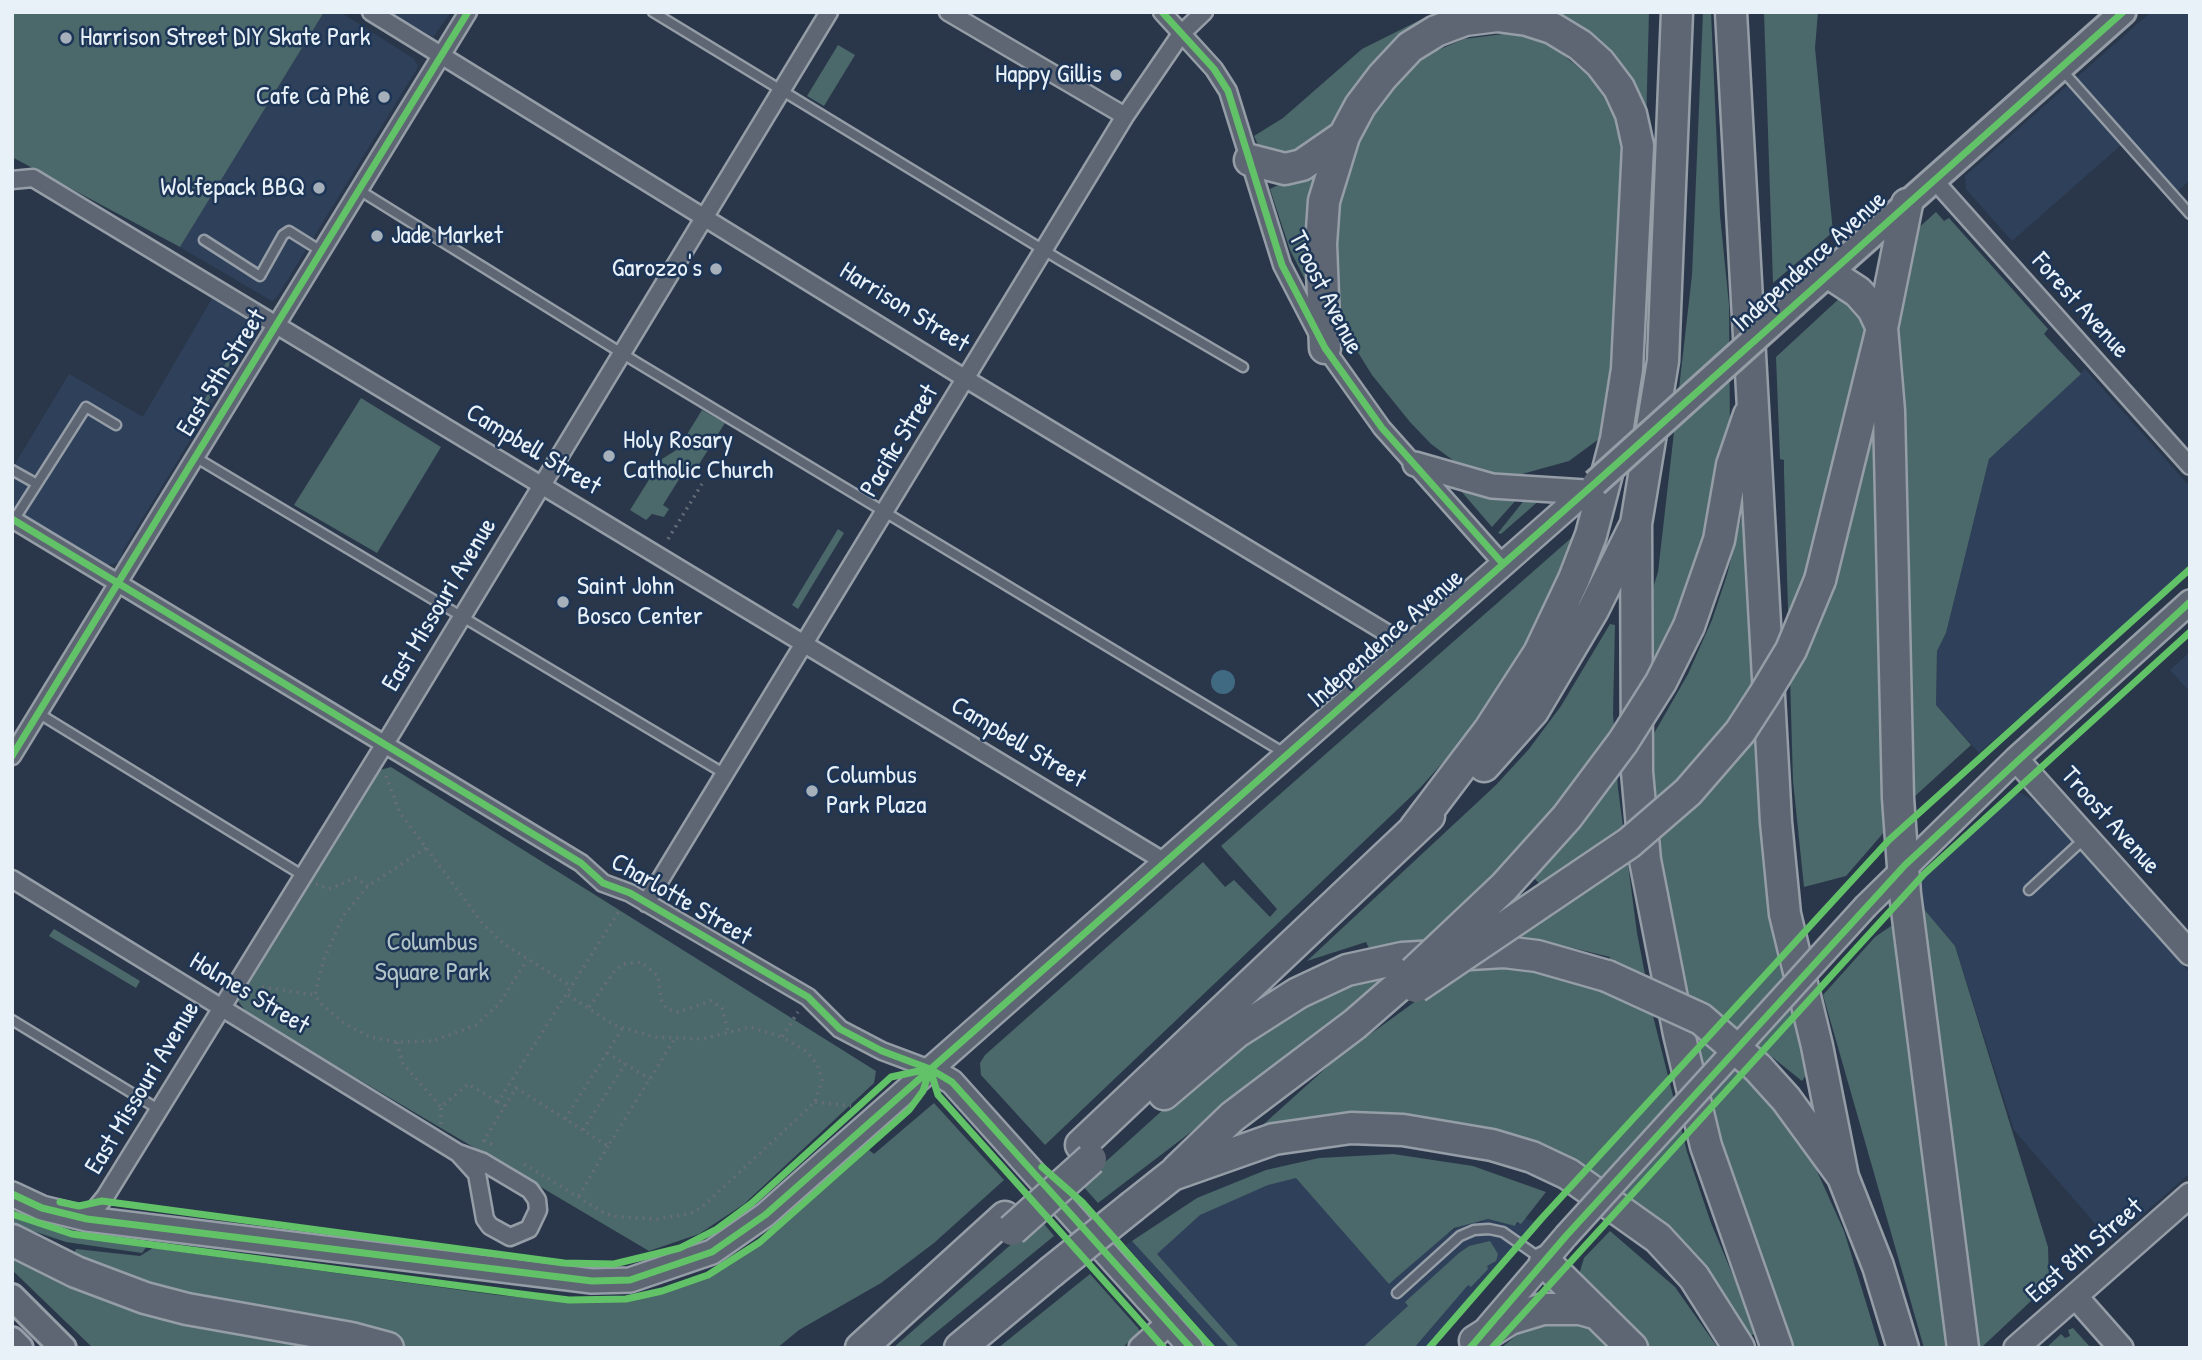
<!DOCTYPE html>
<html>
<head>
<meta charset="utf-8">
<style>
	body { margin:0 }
	#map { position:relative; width:2202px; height:1360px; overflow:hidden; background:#2a374a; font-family:"Patrick Hand",sans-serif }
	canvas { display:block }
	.frame { position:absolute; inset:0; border:14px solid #e8f1f8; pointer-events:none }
</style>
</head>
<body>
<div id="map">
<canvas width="2202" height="1360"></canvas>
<div class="frame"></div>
</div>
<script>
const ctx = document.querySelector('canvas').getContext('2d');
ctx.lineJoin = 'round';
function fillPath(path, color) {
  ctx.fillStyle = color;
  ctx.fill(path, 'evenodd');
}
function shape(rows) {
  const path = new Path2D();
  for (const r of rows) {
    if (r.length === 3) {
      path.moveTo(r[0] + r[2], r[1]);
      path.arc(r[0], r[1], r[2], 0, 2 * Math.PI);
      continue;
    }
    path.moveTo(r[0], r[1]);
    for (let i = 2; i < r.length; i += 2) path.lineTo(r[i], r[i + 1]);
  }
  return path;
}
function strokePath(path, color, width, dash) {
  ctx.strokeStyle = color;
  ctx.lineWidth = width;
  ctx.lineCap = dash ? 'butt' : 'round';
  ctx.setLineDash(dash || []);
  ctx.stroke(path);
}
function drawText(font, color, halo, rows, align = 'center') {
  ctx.font = font + ' "Patrick Hand",sans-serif';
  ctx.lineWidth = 5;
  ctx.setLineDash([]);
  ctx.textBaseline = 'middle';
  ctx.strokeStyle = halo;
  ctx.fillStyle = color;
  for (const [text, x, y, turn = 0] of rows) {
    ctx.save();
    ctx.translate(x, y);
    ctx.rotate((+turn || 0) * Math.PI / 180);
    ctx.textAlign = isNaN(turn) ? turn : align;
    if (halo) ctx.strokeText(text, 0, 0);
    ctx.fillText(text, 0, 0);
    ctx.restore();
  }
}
const built = shape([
	[324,12,340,12,414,59,418,67,277,297,272,301,180,247],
	[389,12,451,12,433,37],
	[2151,12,2190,12,2190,180,2176,193,2129,138,2012,241,1966,189,1965,176],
	[213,297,251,319,256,326,255,334,123,550,120,562,107,565,12,508,12,469,69,374,143,417],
	[2085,369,2190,487,2190,567,1979,753,1936,705,1937,651,1946,633,1989,459],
	[2190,652,2190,692,2170,670],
	[2021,793,2038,804,2190,973,2190,1173,2111,1242,2014,1130,1955,946,1918,902,1918,883,1927,872,2013,795],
	[1292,1164,1395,1279,1446,1234,1463,1224,1488,1219,1515,1226,1525,1218,1537,1223,1426,1348,1217,1348,1126,1245,1197,1198,1266,1170]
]);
const green = shape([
	[12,12,324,12,180,247,12,157],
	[1436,12,1465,12,1335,131,1298,159,1262,153,1254,136,1283,118,1362,49],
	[1535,12,1649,12,1646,127],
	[1703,12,1711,12,1720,215,1729,305,1730,433,1706,556,1649,683,1652,591,1658,572,1692,275],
	[1764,12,1818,12,1815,48,1833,232,1773,283],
	[1511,33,1534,38,1556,49,1594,80,1609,101,1621,127,1626,151,1617,344,1603,436,1569,461,1522,474,1520,479,1499,479,1462,467,1431,444,1410,422,1372,375,1354,346,1341,315,1333,278,1336,194,1362,125,1367,127,1388,93,1422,57,1464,39],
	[838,45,855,55,824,106,807,96],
	[1322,164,1312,293,1290,250,1270,189],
	[1936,212,1944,221,1949,218,2048,329,2044,334,2081,374,1989,459,1946,633,1937,651,1936,705,1971,745,1914,797,1909,794,1898,323,1914,232],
	[1842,296,1867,325,1875,393,1892,823,1846,876,1804,887,1793,781,1784,472,1784,460,1780,459,1776,357],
	[242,335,244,340,192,428,187,430],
	[361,398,441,447,377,553,294,505],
	[702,410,725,423,691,477,683,473,663,505,669,509,664,517,652,514,646,520,630,510,662,459,678,449],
	[1463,488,1494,497,1517,499,1492,527,1461,491],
	[1747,495,1771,896,1806,1075,1802,1081,1712,1009,1711,1048,1757,1089,1812,1160,1844,1231,1880,1348,1789,1348,1712,1120,1668,910,1648,744,1688,674,1712,620,1727,575],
	[1526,498,1542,498,1501,534,1498,533],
	[838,529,844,533,798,609,792,605],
	[1578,532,1547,606,1519,659,1453,751,1420,788,1045,1145,981,1075,980,1063,985,1055,1203,862,1225,887,1234,880,1270,917,1277,909,1221,846],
	[1610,624,1615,625,1613,713,1618,788,1637,933,1653,1016,1687,1152,1711,1223,1757,1333,1747,1337,1540,1153,1256,1131,1336,1059,1471,961,1519,967,1602,988,1610,957,1556,944,1505,939,1554,904,1540,884,1516,861,1439,937,1369,948,1366,942,1307,961,1496,785,1529,749,1561,706],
	[391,767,876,1071,874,1083,744,1204,699,1234,649,1251,248,1014,238,1001,380,770],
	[1918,902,1955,946,2048,1247,2049,1284,1981,1348,1974,1348],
	[1894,924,1952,1348,1924,1348,1823,995,1875,937],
	[54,929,140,981,136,988,49,936],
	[1403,970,1098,1203,1081,1184,1219,1059,1283,1013,1357,980],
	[934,1103,1004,1180,934,1243,881,1283,799,1330,777,1348,404,1348,386,1340,213,1305,71,1261,76,1249,140,1256,153,1248,497,1295,580,1303,633,1300,664,1293,716,1273,739,1259,771,1236,869,1150,874,1154],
	[1393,1154,1473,1166,1546,1192,1521,1224,1517,1222,1515,1226,1488,1219,1454,1228,1389,1284,1296,1178,1268,1185,1200,1215,1157,1254,1240,1348,1230,1348,1132,1241,1197,1198,1266,1170,1319,1158],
	[12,1214,59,1232,147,1246,142,1253,66,1242,12,1224],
	[1040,1219,1054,1236,917,1348,893,1348],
	[1610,1231,1675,1287,1718,1348,1650,1348,1583,1289,1578,1278,1584,1258],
	[1490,1241,1498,1254,1496,1261,1487,1266,1488,1269,1471,1287,1468,1285,1414,1348,1362,1348,1408,1306,1405,1302,1459,1253,1469,1246],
	[12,1254,347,1348,93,1348,12,1270],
	[1090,1274,1138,1328,1140,1332,1122,1348,998,1348],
	[1564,1318,1593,1328,1613,1348,1501,1348,1523,1330],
	[2073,1328,2091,1348,2046,1348,2061,1334,2065,1338,2070,1336,2068,1330]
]);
const water = shape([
	[1223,682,12]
]);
const path = shape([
	[589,490,591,486],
	[668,539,702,484],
	[386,776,400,813,483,924,504,944,572,987],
	[426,848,368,886,343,916,324,959,317,986,315,995,320,1003,345,1024,370,1037,397,1042,433,1041,476,1025,499,1004,527,960],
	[316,884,329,889,355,878,368,886],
	[262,987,315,995],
	[568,995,614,1025,654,1037,702,1039,750,1027,782,1037],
	[589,1007,616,969,624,964,641,962,658,976,661,999,667,1009,678,1012,711,1001,722,1008,728,1032],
	[397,1042,403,1064,441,1107],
	[607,1053,650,1079],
	[815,1102,851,1106],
	[505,1106,516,1088,608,1146,674,1040],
	[565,1119,622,1029],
	[441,1124,441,1107,468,1084,498,1102],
	[583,1130,625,1064],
	[484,1140,493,1145],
	[483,1142,505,1106,498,1102,621,908],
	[524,1164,606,1214,618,1217,657,1219,689,1214,701,1208,815,1102,822,1080,817,1064,806,1051,782,1037,798,1012],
	[579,1196,608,1146]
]);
const lane = shape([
	[653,12,1060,260,1243,367],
	[2062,70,2190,214],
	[359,190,636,362,1286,754],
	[204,240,260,276,283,235,289,231,321,251],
	[195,457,725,774],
	[12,470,37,484],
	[14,520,86,407,116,425],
	[38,713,302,875],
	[2029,890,2084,839],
	[12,1020,158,1109],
	[1397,1293,1460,1236,1474,1230,1489,1229,1503,1232,1540,1258]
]);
const street = shape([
	[371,12,966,379,1410,647],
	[948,12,1125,116],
	[1162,12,1214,69,1228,91,1282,265,1325,348,1382,428,1503,564],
	[12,180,33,178,1165,862],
	[1934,180,2190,466],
	[12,519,581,863,603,883,630,893,808,997,840,1029,882,1051,930,1069],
	[12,756,468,12],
	[12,879,458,1153,477,1174,485,1219,490,1226,510,1237,529,1229,538,1210,537,1200,530,1190,483,1162,458,1153],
	[646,903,1125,116,1181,34,1204,12],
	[87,1219,105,1197,394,729,829,12]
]);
const secondary = shape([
	[1415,464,1492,486,1585,492],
	[2016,759,2190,953],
	[1866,906,2016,759,2190,602],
	[930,1069,952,1082,1191,1348],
	[12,1194,42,1208,87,1219,592,1281,630,1280,712,1252,765,1215,1585,492],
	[2075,1296,2121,1348],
	[1488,1327,1566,1236],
	[1141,1348,1169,1323],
	[2016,1348,2190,1195]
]);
const primary = shape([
	[1795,303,2123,12],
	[12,1297,63,1348],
	[12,1340,20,1348]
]);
const highway = shape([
	[1677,12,1663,361,1636,524,1637,772,1645,860,1679,1034,1706,1146,1777,1348],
	[1731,12,1776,822,1785,914,1817,1046,1843,1177],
	[1250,160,1285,169,1302,165,1344,136],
	[1829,273,1858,292,1873,309,1882,328,1889,411,1898,798,1905,894,1963,1348],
	[1325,348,1321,244,1324,201,1344,136,1360,106,1382,77,1410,47,1436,31,1465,20,1497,16,1527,20,1552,28,1580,45,1600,63,1619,88,1631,114,1638,146,1627,369,1616,439,1591,535,1574,579,1539,653,1490,729,1415,828],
	[1820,580,1882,328,1907,204],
	[1689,626,1719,540,1732,465,1749,415],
	[1484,766,1533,711,1593,610,1634,528],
	[1758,1068,1786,1099,1843,1177,1878,1266,1903,1348],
	[1164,1094,1237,1032,1298,993,1347,970,1402,958,1504,952,1537,956,1607,976],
	[1081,1145,1429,816],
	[1177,1170,1232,1117,1355,1024,1409,977],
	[1133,1206,1172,1175,1274,1139,1351,1128,1403,1130,1492,1145,1532,1157,1568,1174,1658,1238,1694,1277,1739,1348],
	[12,1240,76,1272,145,1298,187,1309,351,1338,388,1348],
	[1545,1262,1632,1348],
	[1475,1341,1510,1319,1543,1309,1580,1309,1598,1314],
	[861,1348,1005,1217],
	[960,1348,1051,1272]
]);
const secondaryBridge = shape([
	[1566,1236,1866,906]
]);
const primaryBridge = shape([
	[1595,483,1795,303]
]);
const highwayBridge = shape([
	[1414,972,1504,887,1567,817,1623,742,1661,682,1689,626],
	[1607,976,1701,1019,1758,1068],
	[1416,987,1629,843,1688,792,1740,732,1764,695,1791,650,1820,580],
	[1012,1230,1091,1159],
	[1051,1272,1133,1206]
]);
const cycleway = shape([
	[1162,12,1214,69,1228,91,1282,265,1325,348,1382,428,1503,564],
	[12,519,581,863,603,883,630,893,808,997,840,1029,882,1051,930,1069,952,1082,1191,1348],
	[12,756,468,12],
	[930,1069,938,1095,1164,1348],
	[1042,1167,1083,1203,1212,1348],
	[12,1194,42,1208,87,1219,592,1281,630,1280,712,1252,765,1215,1595,483,2123,12],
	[60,1202,79,1206,102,1201,564,1263,614,1264,680,1248,717,1229,752,1203,891,1077,928,1069],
	[12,1214,72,1234,124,1241,521,1294,569,1300,626,1299,662,1291,708,1275,760,1242,909,1110,923,1091,930,1069],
	[1429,1348,1542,1218,1889,840,2190,569],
	[1470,1348,1566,1236,1905,865,2190,602],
	[1492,1348,1924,874,2190,632]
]);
const markers = [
	[66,38,7,"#a6b0bb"],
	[1116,75,7,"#a6b0bb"],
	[384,97,7,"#a6b0bb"],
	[319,188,7,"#a6b0bb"],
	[377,236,7,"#a6b0bb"],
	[716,269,7,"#a6b0bb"],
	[609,456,7,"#a6b0bb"],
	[563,602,7,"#a6b0bb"],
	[812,791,7,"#a6b0bb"]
];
const poiNames = [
	["Harrison Street DIY Skate Park",80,38],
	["Happy Gillis",1102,75,"right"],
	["Cafe Cà Phê",370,97,"right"],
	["Wolfepack BBQ",305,188,"right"],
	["Jade Market",391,236],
	["Garozzo's",702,269,"right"],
	["Holy Rosary",623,441],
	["Catholic Church",623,471],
	["Saint John",577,587],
	["Bosco Center",577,617],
	["Columbus",826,776],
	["Park Plaza",826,806]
];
const streetNames = [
	["Independence Avenue",1810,262,-42],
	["Troost Avenue",1325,293,63],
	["Forest Avenue",2080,306,48],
	["Harrison Street",904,308,32],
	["East 5th Street",222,373,-58],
	["Pacific Street",900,441,-59],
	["Campbell Street",533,450,31],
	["East Missouri Avenue",440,605,-59],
	["Independence Avenue",1386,639,-41],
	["Campbell Street",1018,743,31],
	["Troost Avenue",2110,821,48],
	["Charlotte Street",681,900,30],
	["Holmes Street",249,994,31],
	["East Missouri Avenue",143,1088,-59],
	["East 8th Street",2085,1251,-41]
];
const parkNames = [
	["Columbus",432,943],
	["Square Park",432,973]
];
fillPath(built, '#2f415a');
fillPath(green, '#4b686a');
fillPath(water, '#406a82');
strokePath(lane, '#959da7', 13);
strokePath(street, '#959da7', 21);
strokePath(secondary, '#959da7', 28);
strokePath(primary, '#959da7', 30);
strokePath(highway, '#959da7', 35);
strokePath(path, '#656d78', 3.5, [2, 5]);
strokePath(lane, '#5d6672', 8);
strokePath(street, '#5d6672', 16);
strokePath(secondary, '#5d6672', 23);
strokePath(primary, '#5d6672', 24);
strokePath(highway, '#5d6672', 30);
strokePath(secondaryBridge, '#959da7', 28, []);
strokePath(primaryBridge, '#959da7', 30, []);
strokePath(highwayBridge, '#959da7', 35, []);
strokePath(secondaryBridge, '#5d6672', 23);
strokePath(primaryBridge, '#5d6672', 24);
strokePath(highwayBridge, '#5d6672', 30);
strokePath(cycleway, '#61c268', 7);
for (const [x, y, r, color] of markers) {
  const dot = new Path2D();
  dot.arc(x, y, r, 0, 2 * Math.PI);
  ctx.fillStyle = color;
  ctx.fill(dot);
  strokePath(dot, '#1d3557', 2.5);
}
drawText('26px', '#e8f1f8', '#1d3557', poiNames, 'left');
drawText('26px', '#e8f1f8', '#1d3557', streetNames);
drawText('26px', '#b3c4c8', '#1d3557', parkNames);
</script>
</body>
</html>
